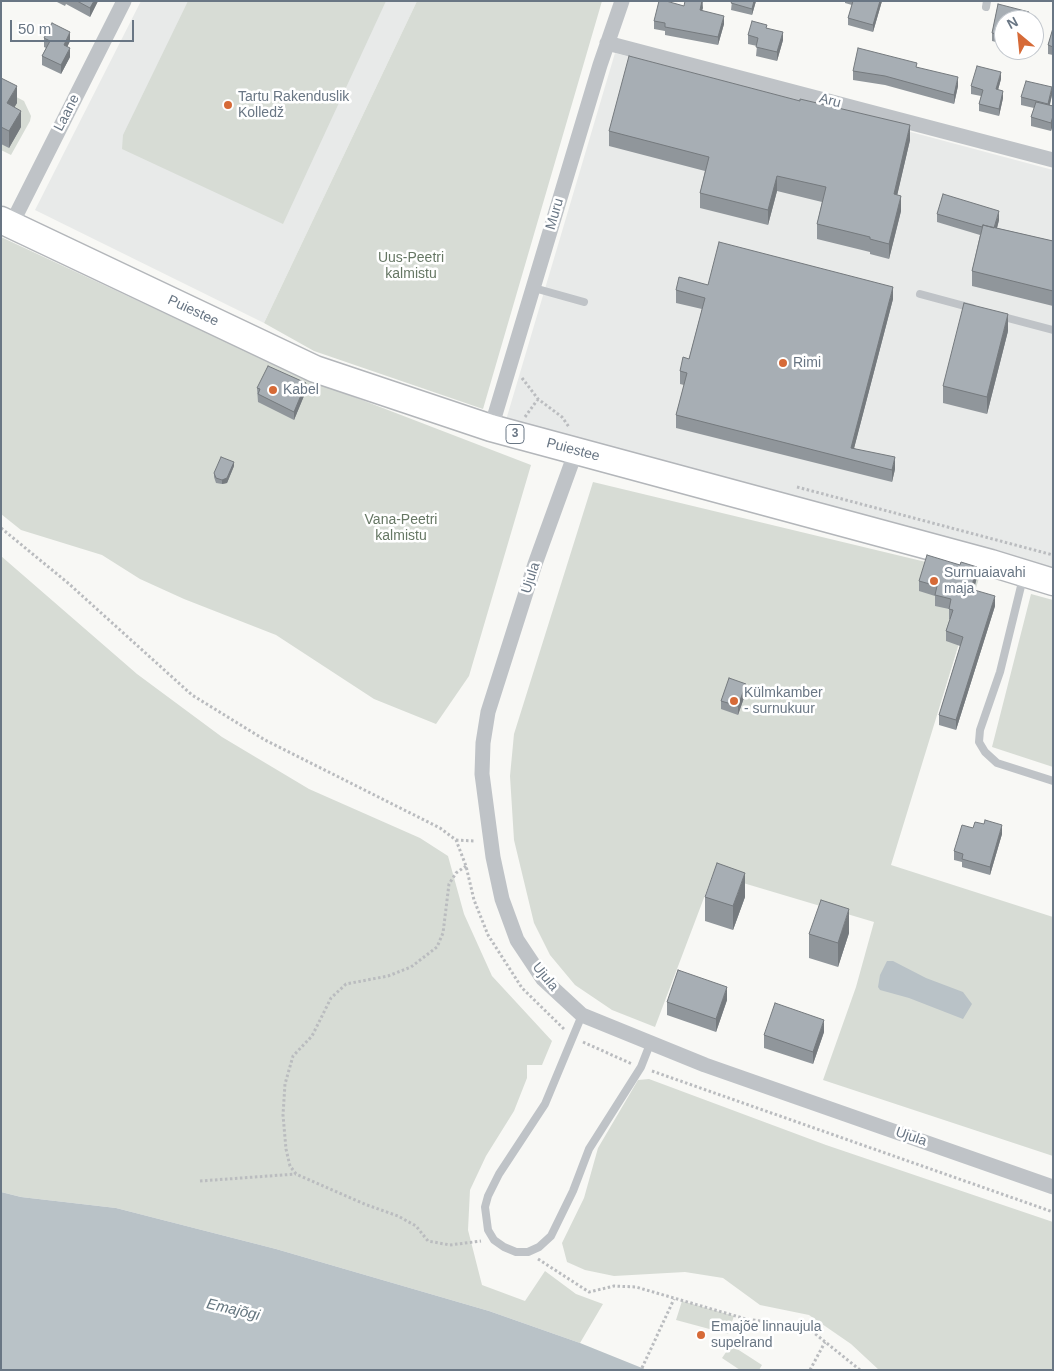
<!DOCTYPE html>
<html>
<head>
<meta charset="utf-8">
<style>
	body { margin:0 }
	#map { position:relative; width:1054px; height:1371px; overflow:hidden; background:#f8f8f5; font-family:Arial,sans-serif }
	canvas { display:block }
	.frame { position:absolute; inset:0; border:2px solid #697684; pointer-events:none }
	.north { position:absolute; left:994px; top:10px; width:50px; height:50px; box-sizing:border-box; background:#fff; border:1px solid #c3c8ce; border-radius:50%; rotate:332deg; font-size:14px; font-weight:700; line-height:20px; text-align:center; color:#697684 }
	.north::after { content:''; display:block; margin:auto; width:18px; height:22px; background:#d66a37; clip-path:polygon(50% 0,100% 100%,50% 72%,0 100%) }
	.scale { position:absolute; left:10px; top:20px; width:124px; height:22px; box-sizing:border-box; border:2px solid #697684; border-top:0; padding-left:6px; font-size:15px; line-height:18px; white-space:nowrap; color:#697684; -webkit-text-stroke:4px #fff; paint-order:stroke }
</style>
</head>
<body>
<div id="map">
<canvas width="1054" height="1371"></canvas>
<div class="frame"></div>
<div class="north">N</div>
<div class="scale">50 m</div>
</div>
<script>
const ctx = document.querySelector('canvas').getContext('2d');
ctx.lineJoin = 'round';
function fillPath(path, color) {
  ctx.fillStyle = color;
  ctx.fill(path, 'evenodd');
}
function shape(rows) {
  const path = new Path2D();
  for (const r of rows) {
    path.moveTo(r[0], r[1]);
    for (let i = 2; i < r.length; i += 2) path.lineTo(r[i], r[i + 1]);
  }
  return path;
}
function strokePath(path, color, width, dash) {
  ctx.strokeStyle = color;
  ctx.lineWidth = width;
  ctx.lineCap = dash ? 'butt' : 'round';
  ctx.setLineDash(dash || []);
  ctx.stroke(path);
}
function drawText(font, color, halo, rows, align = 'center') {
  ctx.font = font + ' Arial,sans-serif';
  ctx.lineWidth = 5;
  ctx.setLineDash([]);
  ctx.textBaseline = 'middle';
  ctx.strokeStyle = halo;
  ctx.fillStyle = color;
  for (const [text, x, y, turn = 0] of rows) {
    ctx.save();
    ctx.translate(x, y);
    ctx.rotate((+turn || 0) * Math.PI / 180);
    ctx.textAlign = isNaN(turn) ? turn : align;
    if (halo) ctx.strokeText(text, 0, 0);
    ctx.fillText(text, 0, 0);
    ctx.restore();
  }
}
const built = shape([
	[141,1,417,1,264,323,35,210],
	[615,53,1053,170,1053,577,506,420]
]);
const green = shape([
	[188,1,386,1,283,224,122,149,123,135],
	[417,1,602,1,483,409,314,351,264,323],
	[1,89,24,101,31,116,30,121,11,155,1,150],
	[1,237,297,375,531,465,469,676,436,724,374,699,276,635,184,599,140,579,102,555,21,530,1,514],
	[593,482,980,575,891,865,1053,917,1053,1156,823,1080,856,987,874,922,713,874,655,1027,612,1010,575,985,550,955,534,923,514,840,510,776,514,734],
	[1,556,137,674,222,737,309,789,420,838,448,856,464,914,492,976,552,1041,542,1065,527,1065,527,1078,514,1111,486,1156,470,1190,468,1230,482,1285,525,1301,545,1271,576,1294,603,1304,580,1343,489,1311,276,1249,116,1208,21,1197,1,1192],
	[1031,594,1053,600,1053,767,992,747],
	[649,1079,826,1145,1053,1222,1053,1370,879,1370,851,1344,809,1315,760,1305,723,1278,685,1272,614,1276,585,1270,567,1262,562,1243,584,1198,598,1148,638,1080],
	[682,1301,734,1316,728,1334,676,1320],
	[731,1345,762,1365,759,1370,740,1370,722,1358]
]);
const water = shape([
	[887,961,893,961,926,978,963,992,972,1004,963,1019,909,998,880,990,878,987,880,975],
	[1,1192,21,1197,116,1208,276,1249,489,1311,580,1343,647,1370,3,1370,1,1369]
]);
const path = shape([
	[522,378,538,399,562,417,569,427],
	[525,417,538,399],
	[797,487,1053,555],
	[1,528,68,583,192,695,265,740,440,828,456,840,466,866,474,900,488,935,522,988,565,1030],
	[456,840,475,841],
	[466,866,456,873,449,884,443,933,437,947,411,967,388,976,346,984,331,998,312,1036,293,1056,285,1084,283,1115,286,1149,290,1166,296,1174,367,1205,398,1216,416,1226,428,1241,450,1245,481,1241],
	[583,1042,632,1064],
	[652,1071,1053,1212],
	[200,1181,296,1174],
	[538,1259,589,1292,614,1286,636,1287,746,1319,808,1328,860,1370],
	[642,1368,674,1299],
	[810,1370,825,1342]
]);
const lane = shape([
	[986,7,987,1],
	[534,288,584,302],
	[920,294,972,308],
	[1000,316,1053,330],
	[1023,578,1000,672,980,730,979,742,985,752,997,763,1053,781],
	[582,1015,545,1104,499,1174,488,1196,485,1207,488,1230,494,1240,504,1247,516,1252,528,1252,539,1247,551,1236,573,1191,589,1149,641,1067,650,1044]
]);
const street = shape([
	[607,43,1053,160],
	[11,225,124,1],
	[491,428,600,65,622,1],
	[576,451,535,564,488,712,483,743,482,774,493,857,502,899,517,940,543,979,582,1015,705,1065,1053,1187]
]);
const highway = shape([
	[1,220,315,369,491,428,991,563,1053,582]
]);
const wall = shape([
	[55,1,98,1,90,17,66,4,65,6],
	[703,1,702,10,724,24,718,45,665,35,665,31,654,29,654,21,684,6],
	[732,1,756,1,752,15,731,10],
	[845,1,882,1,873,32,848,25,848,18,852,5,845,3],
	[998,4,1029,20,1004,20,1004,44,992,41,992,33],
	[767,28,783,40,777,61,756,56,757,46,748,44,748,35],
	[1053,28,1053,55,1048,54,1048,45],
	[44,38,70,41,67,47,70,57,61,74,42,65,42,56,46,48,44,47],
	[917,67,958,86,954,104,885,85,853,80,853,71],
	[1,78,17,103,14,107,21,127,9,148,1,144],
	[1001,79,998,90,1003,98,999,116,979,111,979,104,981,96,971,94,971,86],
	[1052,95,1050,105,1053,106,1053,124,1051,131,1031,126,1031,117,1034,108,1021,105,1021,97],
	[609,131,910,140,897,195,901,211,889,259,870,254,870,252,817,239,817,224,822,202,777,191,768,225,700,208,700,193,705,171,609,146],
	[937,214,999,220,997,228,1053,241,1053,306,972,286,972,271,980,235,937,222],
	[708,285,893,299,854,448,895,469,892,482,676,428,676,415,684,385,680,384,680,371,689,359,702,309,676,303,676,290],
	[1008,331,987,414,943,403,943,386],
	[257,388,306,391,294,420,258,402],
	[234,466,227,483,222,484,216,483,214,477,214,473],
	[977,577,974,590,995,606,956,730,939,725,939,715,960,646,946,641,946,631,950,619,949,619,949,609,935,606,935,596,919,591,919,581],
	[746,692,738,715,721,709,721,701],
	[973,828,1002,834,990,875,962,867,962,862,954,860,954,851],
	[705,897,745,897,733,930,705,921],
	[849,933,838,967,809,958,809,934],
	[727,1000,716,1032,667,1015,667,1002],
	[824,1032,813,1064,764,1048,764,1035]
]);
const shadedWall = shape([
	[94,1,98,1,90,17,90,8],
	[702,1,703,8,700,18,700,10],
	[754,1,756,1,752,15,752,9],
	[880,1,882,1,873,32,873,25],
	[724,16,724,24,718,45,718,37],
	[70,32,70,41,64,54,64,45],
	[783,32,783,40,777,61,777,52],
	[70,48,70,57,61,74,61,65],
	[1001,72,1001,79,996,97,996,89],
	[958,77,958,86,954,104,954,95],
	[17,86,17,103,7,120,7,103],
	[1052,87,1052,95,1048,111,1048,104],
	[1003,91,1003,98,999,116,999,109],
	[21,111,21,127,9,148,9,131],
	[1053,116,1053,124,1051,131,1051,123],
	[910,125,910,140,894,209,894,194],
	[777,176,777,191,768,225,768,210],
	[901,196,901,211,889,259,889,244],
	[999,211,999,220,994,239,994,230],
	[893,287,893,299,851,460,851,448],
	[1008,314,1008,331,987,414,987,397],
	[306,383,306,391,294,420,294,412],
	[895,457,895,469,892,482,892,470],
	[234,462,234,466,227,483,222,484,222,480],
	[977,567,977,577,971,599,971,589],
	[995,596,995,606,956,730,956,720],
	[746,684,746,692,738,715,738,706],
	[1002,825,1002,834,990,875,990,867],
	[745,873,745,897,733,930,733,906],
	[849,909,849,933,838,967,838,943],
	[727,987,727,1000,716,1032,716,1019],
	[824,1020,824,1032,813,1064,813,1052]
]);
const building = shape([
	[77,1,94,1,90,8,77,1],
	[659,1,666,1,684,6,685,1,702,1,700,10,724,16,718,37,665,27,665,23,654,21,659,1],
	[732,1,754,1,752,9,731,3,732,1],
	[853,1,880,1,873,25,848,18,853,1],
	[998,4,1029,12,1027,20,1004,20,1004,36,992,33,998,4],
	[752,21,767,25,766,28,783,32,777,52,756,47,758,38,748,35,752,21],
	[52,23,70,32,64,45,70,48,61,65,42,56,50,41,44,38,52,23],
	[1053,28,1053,47,1048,45,1053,28],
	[858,48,917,63,916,67,958,77,954,95,885,76,853,71,858,48],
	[629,56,800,101,800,99,910,125,894,194,901,196,889,244,870,239,870,237,817,224,826,187,777,176,768,210,700,193,709,157,609,131,629,56],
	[977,66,1001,72,996,89,1003,91,999,109,979,104,983,90,971,86,977,66],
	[1,78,17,86,7,103,21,111,9,131,1,127,1,78],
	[1026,81,1052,87,1048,104,1021,97,1026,81],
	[1036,102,1053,106,1053,116,1051,123,1031,117,1036,102],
	[943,194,999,211,994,228,983,225,982,227,937,214,943,194],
	[983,225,1053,241,1053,291,972,271,983,225],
	[719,242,893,287,851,448,895,457,892,470,676,415,687,373,680,371,683,357,689,359,705,298,676,290,679,277,708,285,719,242],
	[964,303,1008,314,987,397,943,386,964,303],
	[268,366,306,383,294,412,258,394,260,389,257,388,268,366],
	[221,457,234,462,227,478,222,480,216,478,214,473,221,457],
	[927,555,960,565,961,562,977,567,971,589,995,596,956,720,939,715,963,637,946,631,953,610,949,609,951,599,935,595,937,586,919,581,927,555],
	[729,678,746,684,738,706,721,701,729,678],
	[985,820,1002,825,990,867,962,859,963,854,954,851,962,825,973,828,975,822,984,824,985,820],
	[717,863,745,873,733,906,705,897,717,863],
	[821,900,849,909,838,943,809,934,821,900],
	[678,970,727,987,716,1019,667,1002,678,970],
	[775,1003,824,1020,813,1052,764,1035,775,1003]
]);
const markers = [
	[228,105,5,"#d66a37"],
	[783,363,5,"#d66a37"],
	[273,390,5,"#d66a37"],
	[934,581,5,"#d66a37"],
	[734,701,5,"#d66a37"],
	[701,1335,5,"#d66a37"]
];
const shields = [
	[515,434,18]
];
const shieldNames = [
	["3",515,434]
];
const poiNames = [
	["Tartu Rakenduslik",238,97],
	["Kolledž",238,113],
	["Rimi",793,363],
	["Kabel",283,390],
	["Surnuaiavahi",944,573],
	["maja",944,589],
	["Külmkamber",744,693],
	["- surnukuur",744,709],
	["Emajõe linnaujula",711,1327],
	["supelrand",711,1343]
];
const streetNames = [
	["Aru",830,101,15],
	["Laane",67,113,-63],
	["Muru",555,214,-74],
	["Puiestee",193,311,25],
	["Puiestee",573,450,15],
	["Ujula",531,578,-72],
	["Ujula",545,977,51],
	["Ujula",911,1137,19]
];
const parkNames = [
	["Uus-Peetri",411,258],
	["kalmistu",411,274],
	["Vana-Peetri",401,520],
	["kalmistu",401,536]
];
const waterNames = [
	["Emajõgi",233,1310,13]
];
fillPath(built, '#e8eae9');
fillPath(green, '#d7dcd5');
fillPath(water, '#b9c2c7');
strokePath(highway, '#b3b6ba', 29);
strokePath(path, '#babcbf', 3, [2.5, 2.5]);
strokePath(lane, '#bfc3c7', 8);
strokePath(street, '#bfc3c7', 15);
strokePath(highway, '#fff', 26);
fillPath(wall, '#90969b');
fillPath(shadedWall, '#757a7e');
fillPath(building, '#a7aeb4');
strokePath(building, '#757a7e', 1);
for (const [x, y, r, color] of markers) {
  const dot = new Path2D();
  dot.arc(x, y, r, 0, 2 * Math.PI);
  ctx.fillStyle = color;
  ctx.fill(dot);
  strokePath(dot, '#fff', 2);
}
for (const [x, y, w] of shields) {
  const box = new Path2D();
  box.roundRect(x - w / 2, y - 9.5, w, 19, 4);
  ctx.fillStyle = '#fff';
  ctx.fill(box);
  strokePath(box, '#697684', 1);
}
drawText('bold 12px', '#697684', null, shieldNames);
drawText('14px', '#697684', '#fff', poiNames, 'left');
drawText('14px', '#697684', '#fff', streetNames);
drawText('14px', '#667764', '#fff', parkNames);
drawText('italic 15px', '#65767f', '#fff', waterNames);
</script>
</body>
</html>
